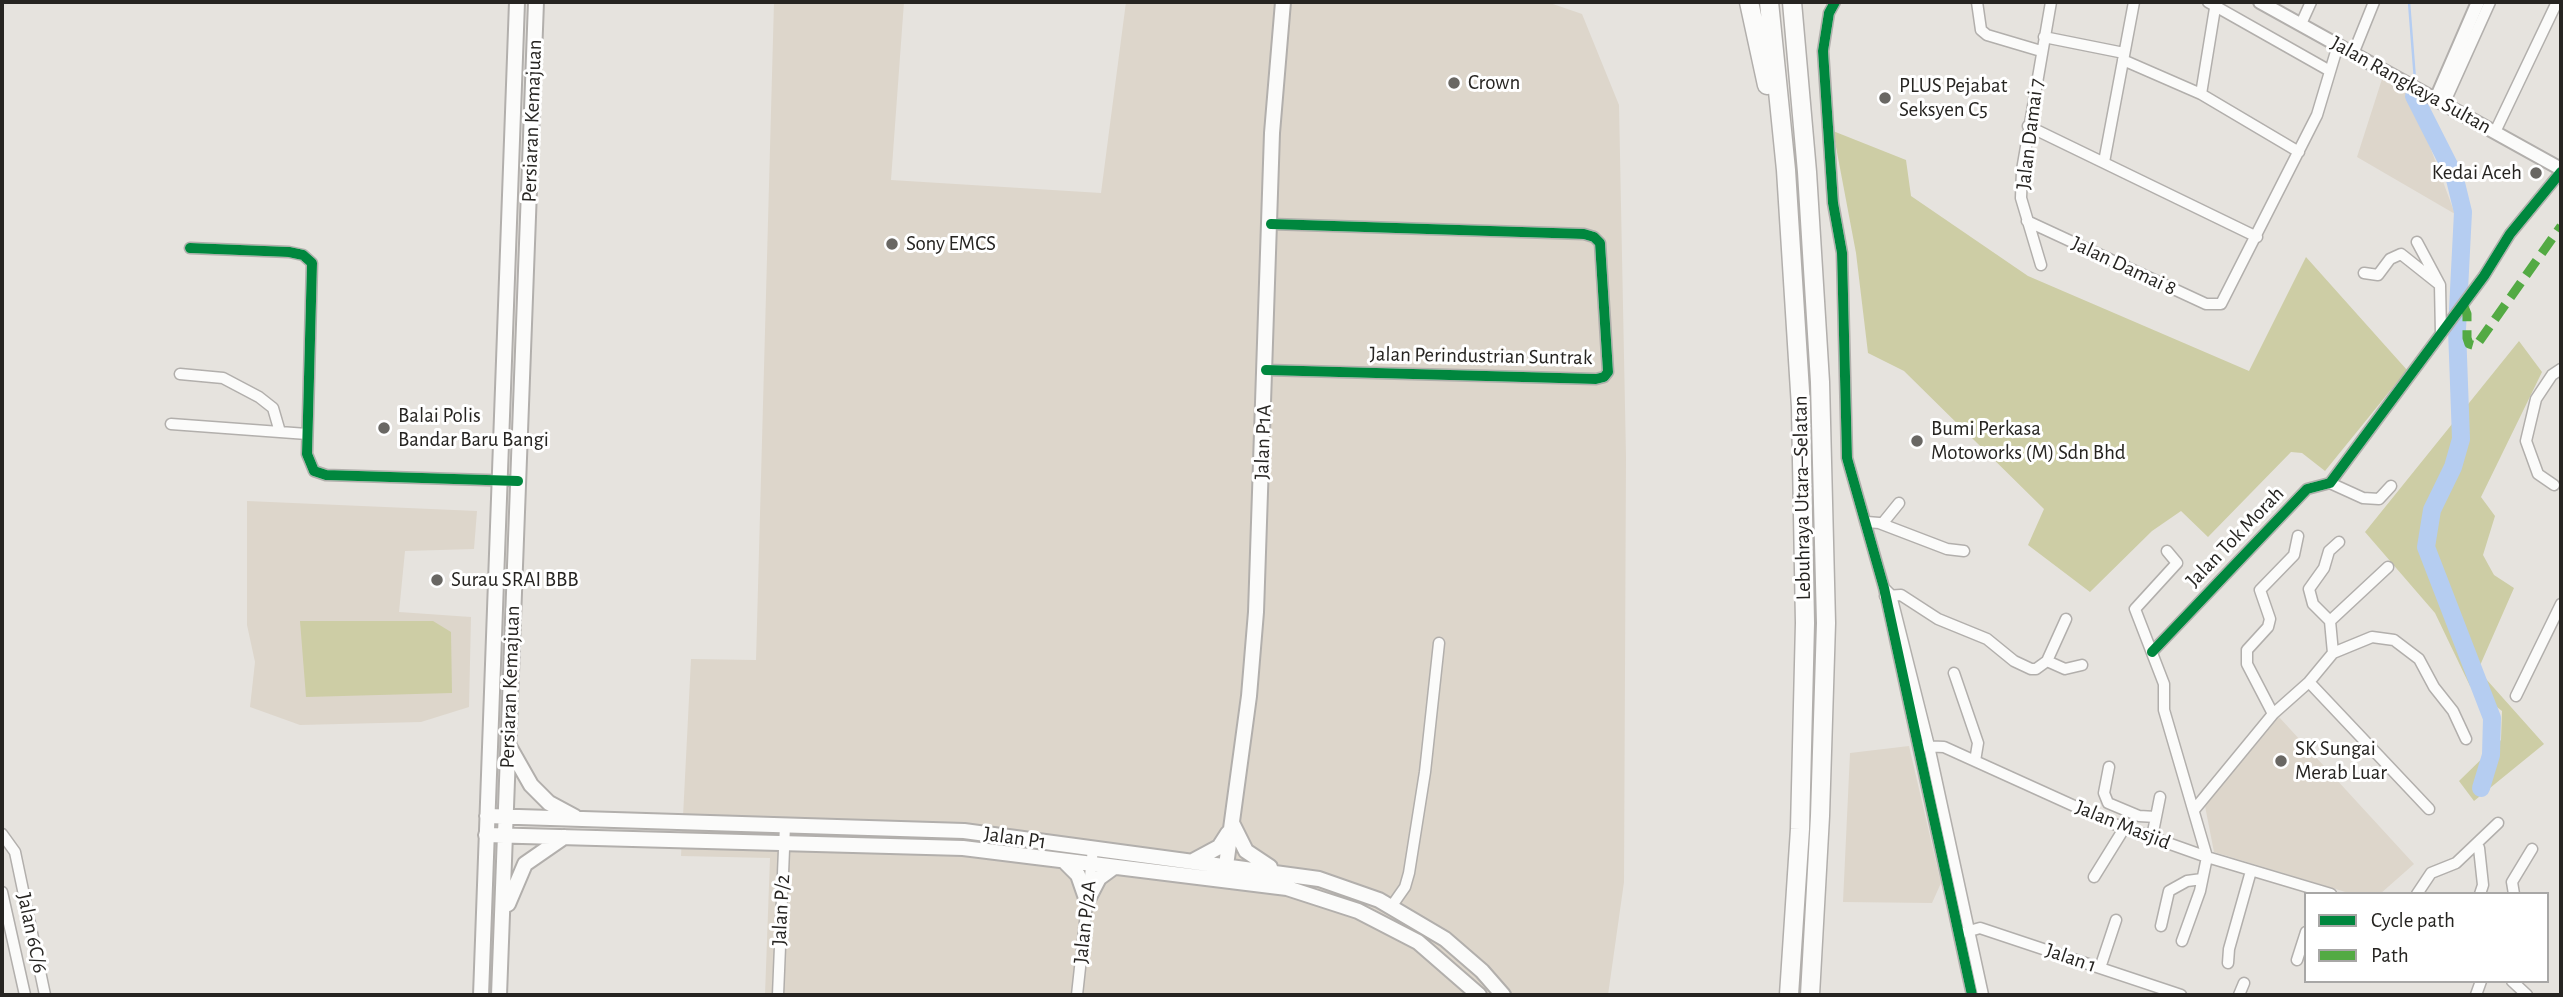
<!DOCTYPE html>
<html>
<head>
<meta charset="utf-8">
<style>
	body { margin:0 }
	#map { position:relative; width:2563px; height:997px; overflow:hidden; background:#e6e3de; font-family:"Alegreya Sans",sans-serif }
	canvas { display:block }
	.frame { position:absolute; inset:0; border:4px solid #262421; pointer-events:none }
	.legend { position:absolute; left:2304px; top:892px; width:245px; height:91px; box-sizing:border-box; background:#fff; border:2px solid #a8a7a6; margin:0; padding:9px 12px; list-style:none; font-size:21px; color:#262421 }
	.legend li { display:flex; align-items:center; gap:14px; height:35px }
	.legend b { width:35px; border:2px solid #a8a7a6 }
</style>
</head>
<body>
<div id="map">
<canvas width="2563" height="997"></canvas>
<div class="frame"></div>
<ul class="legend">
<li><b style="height:9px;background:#00873e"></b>Cycle path</li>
<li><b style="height:9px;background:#53aa43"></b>Path</li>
</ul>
</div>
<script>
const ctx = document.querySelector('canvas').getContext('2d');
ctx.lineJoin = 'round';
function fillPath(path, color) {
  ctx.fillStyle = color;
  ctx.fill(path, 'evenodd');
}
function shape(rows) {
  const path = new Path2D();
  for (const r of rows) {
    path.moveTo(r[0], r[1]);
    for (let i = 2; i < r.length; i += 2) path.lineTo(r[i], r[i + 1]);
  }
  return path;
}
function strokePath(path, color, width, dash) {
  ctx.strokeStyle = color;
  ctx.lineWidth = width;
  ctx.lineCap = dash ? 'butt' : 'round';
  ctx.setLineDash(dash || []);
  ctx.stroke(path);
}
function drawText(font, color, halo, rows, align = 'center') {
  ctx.font = font + ' "Alegreya Sans",sans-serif';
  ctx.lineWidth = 6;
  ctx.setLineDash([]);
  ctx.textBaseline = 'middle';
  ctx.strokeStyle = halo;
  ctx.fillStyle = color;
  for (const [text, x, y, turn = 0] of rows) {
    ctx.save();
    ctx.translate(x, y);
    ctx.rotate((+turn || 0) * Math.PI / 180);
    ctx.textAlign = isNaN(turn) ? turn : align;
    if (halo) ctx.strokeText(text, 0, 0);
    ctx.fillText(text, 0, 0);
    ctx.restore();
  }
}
const built = shape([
	[774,2,904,2,891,180,1101,193,1126,2,1547,2,1582,14,1619,105,1626,457,1624,882,1608,995,765,995,770,858,681,856,691,659,756,660],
	[2383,76,2409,90,2455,214,2357,157],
	[247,501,477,511,474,549,405,551,399,612,471,617,469,707,421,722,300,725,250,707,255,662,247,625],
	[2279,717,2414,864,2380,894,2352,894,2214,852,2205,806],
	[1909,746,1941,883,1932,903,1843,902,1850,753]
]);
const green = shape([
	[1833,131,1906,160,1911,196,2028,276,2249,371,2306,257,2407,370,2325,471,2302,453,2291,452,2208,537,2181,511,2152,531,2090,592,2028,545,2044,509,1904,371,1868,353,1856,253],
	[2519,341,2542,372,2481,497,2495,516,2483,555,2494,575,2514,588,2478,670,2544,744,2474,801,2459,781,2501,740,2502,711,2470,686,2435,613,2365,532],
	[300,621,433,621,451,632,452,693,306,697]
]);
const stream = shape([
	[2409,2,2415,80]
]);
const river = shape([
	[2414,96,2454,175,2463,212,2457,329,2461,439,2453,467,2432,510,2426,547,2492,718,2491,755,2481,788]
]);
const minor = shape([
	[1835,2,1829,13,1823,51,1833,203,1842,253,1847,458,1884,588,1972,995],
	[1977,2,1981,30,1987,35,2041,51],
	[2208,2,2330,71],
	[2301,24,2311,2],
	[2044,37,2124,53],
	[2353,54,2374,2],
	[2123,60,2201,94,2299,152],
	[2201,94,2216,2],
	[2444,104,2490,2],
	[2028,126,2257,237],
	[2495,132,2557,2],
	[2104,162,2134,2],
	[2027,221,2206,304,2221,304,2317,115,2338,45],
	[2417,242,2440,285,2441,334],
	[190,248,289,252,303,255,312,263,307,454,314,471,326,475,518,481],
	[2041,265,2021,198,2022,170,2051,2],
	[2364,273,2378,275,2390,259,2401,254,2440,285],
	[1266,370,1596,379,1604,377,1608,372,1600,243,1594,237,1584,234,1271,224],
	[180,374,223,378,259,397,273,408,280,432],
	[171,424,307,434],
	[2330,483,2363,498,2379,499,2391,486],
	[2554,485,2538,474,2526,441,2536,399,2552,375,2561,369],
	[1867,522,1879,523,1947,549,1964,551],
	[1882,524,1899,503],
	[2167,551,2177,563,2135,609,2164,684,2164,710,2207,857,2200,891,2182,941],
	[1884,588,1891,595,1929,746,1983,995],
	[1885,596,1901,595,1938,619,1987,639,2014,661,2031,669,2036,669,2047,661,2066,619],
	[2330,621,2388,567],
	[2152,652,2307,489,2330,483,2484,276,2510,234,2561,172],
	[2333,653,2330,621,2313,604,2309,589,2324,568,2329,551,2339,542],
	[2047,661,2065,669,2082,665],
	[1954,673,1978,743,1975,761],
	[2309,682,2429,809],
	[2516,696,2561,604],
	[2273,714,2247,664,2247,650,2268,627,2270,619,2260,590,2294,555,2298,536],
	[1920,746,1944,747,2114,824,2207,857,2331,894],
	[2109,767,2104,793,2108,803,2139,816,2156,817],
	[2194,810,2273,714,2309,682,2333,653,2372,637,2394,640,2419,659,2434,687,2453,711,2466,739],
	[2,834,15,852,45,995],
	[2152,837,2160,797],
	[2479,848,2483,885,2480,894],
	[2094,877,2125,827],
	[2,892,25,995],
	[2417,894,2431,873,2456,863,2498,823],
	[2514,894,2512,882,2532,849],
	[1391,907,1405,887,1409,873,1425,772,1439,643],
	[2161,926,2169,891,2187,881,2202,879],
	[1966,932,1980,928,2181,995],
	[2297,960,2306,932],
	[2228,963,2229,949,2251,871],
	[2100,968,2116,920],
	[2512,981,2527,995],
	[778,995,785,825],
	[1077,995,1093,849],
	[2239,995,2244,983],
	[2476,995,2481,981]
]);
const tertiary = shape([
	[2260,2,2561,169],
	[2436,99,2478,2]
]);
const secondary = shape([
	[510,748,531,785,549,803,575,817],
	[487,816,964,831,1319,879,1379,900,1445,939,1482,971,1503,995],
	[1232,823,1246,851,1270,867],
	[486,835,963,848,1287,888,1358,911,1418,942,1479,995],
	[1064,861,1078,875,1087,901],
	[1193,861,1219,847,1228,833],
	[1225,873,1249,696,1256,612,1272,133,1283,2],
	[1087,901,1099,878,1114,867],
	[508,904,525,864,564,837],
	[481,995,517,2],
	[499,995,536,2]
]);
const motorway = shape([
	[1749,2,1767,85],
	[1769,2,1786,170,1801,407,1805,623,1800,829,1789,995],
	[1792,2,1807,172,1820,382,1826,623,1820,816,1810,995]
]);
const quiet = shape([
	[2463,304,2467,314,2467,338,2469,344,2476,346,2561,226]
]);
const cycleway = shape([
	[1835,2,1829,13,1823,51,1833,203,1842,253,1847,458,1884,588,1972,995],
	[190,248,289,252,303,255,312,263,307,454,314,471,326,475,518,481],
	[1266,370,1596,379,1604,377,1608,372,1600,243,1594,237,1584,234,1271,224],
	[2152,652,2307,489,2330,483,2484,276,2510,234,2561,172]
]);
const markers = [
	[1454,83,7,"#696763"],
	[1885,98,7,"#696763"],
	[2536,173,7,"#696763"],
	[892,244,7,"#696763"],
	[384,428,7,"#696763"],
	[1917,441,7,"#696763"],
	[437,580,7,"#696763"],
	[2281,761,7,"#696763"]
];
const poiNames = [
	["Crown",1468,83],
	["PLUS Pejabat",1899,86],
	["Seksyen C5",1899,110],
	["Kedai Aceh",2522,173,"right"],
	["Sony EMCS",906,244],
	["Balai Polis",398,416],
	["Bandar Baru Bangi",398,440],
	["Bumi Perkasa",1931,429],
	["Motoworks (M) Sdn Bhd",1931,453],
	["Surau SRAI BBB",451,580],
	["SK Sungai",2295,749],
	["Merab Luar",2295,773]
];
const streetNames = [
	["Jalan Rangkaya Sultan",2411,85,29],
	["Persiaran Kemajuan",532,121,-88],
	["Jalan Damai 7",2030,134,-83],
	["Jalan Damai 8",2124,266,25],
	["Jalan Perindustrian Suntrak",1481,356,1],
	["Jalan P1A",1263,442,-88],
	["Lebuhraya Utara–Selatan",1802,498,-91],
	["Jalan Tok Morah",2235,537,-46],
	["Persiaran Kemajuan",510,687,-88],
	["Jalan Masjid",2123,825,22],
	["Jalan P1",1015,838,8],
	["Jalan P/2",781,910,-87],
	["Jalan P/2A",1085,922,-84],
	["Jalan 6C/6",32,933,78],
	["Jalan 1",2071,958,19]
];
fillPath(built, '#ddd6cb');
fillPath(green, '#cdcda5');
strokePath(stream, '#b5cdf1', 2.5);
strokePath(river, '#b5cdf1', 18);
strokePath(minor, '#b2afac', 13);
strokePath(tertiary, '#b2afac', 16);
strokePath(secondary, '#b2afac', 18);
strokePath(motorway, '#b2afac', 21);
strokePath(minor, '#fbfbfa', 10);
strokePath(tertiary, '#fbfbfa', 12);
strokePath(secondary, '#fbfbfa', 14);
strokePath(motorway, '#fbfbfa', 18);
strokePath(quiet, '#53aa43', 9, [18, 9]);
strokePath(cycleway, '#00873e', 10);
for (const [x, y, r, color] of markers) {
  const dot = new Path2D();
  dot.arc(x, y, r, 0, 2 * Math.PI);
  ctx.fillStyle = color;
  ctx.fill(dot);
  strokePath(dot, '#fff', 2.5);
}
drawText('21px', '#262421', '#fff', poiNames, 'left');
drawText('21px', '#262421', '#fff', streetNames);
</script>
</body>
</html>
